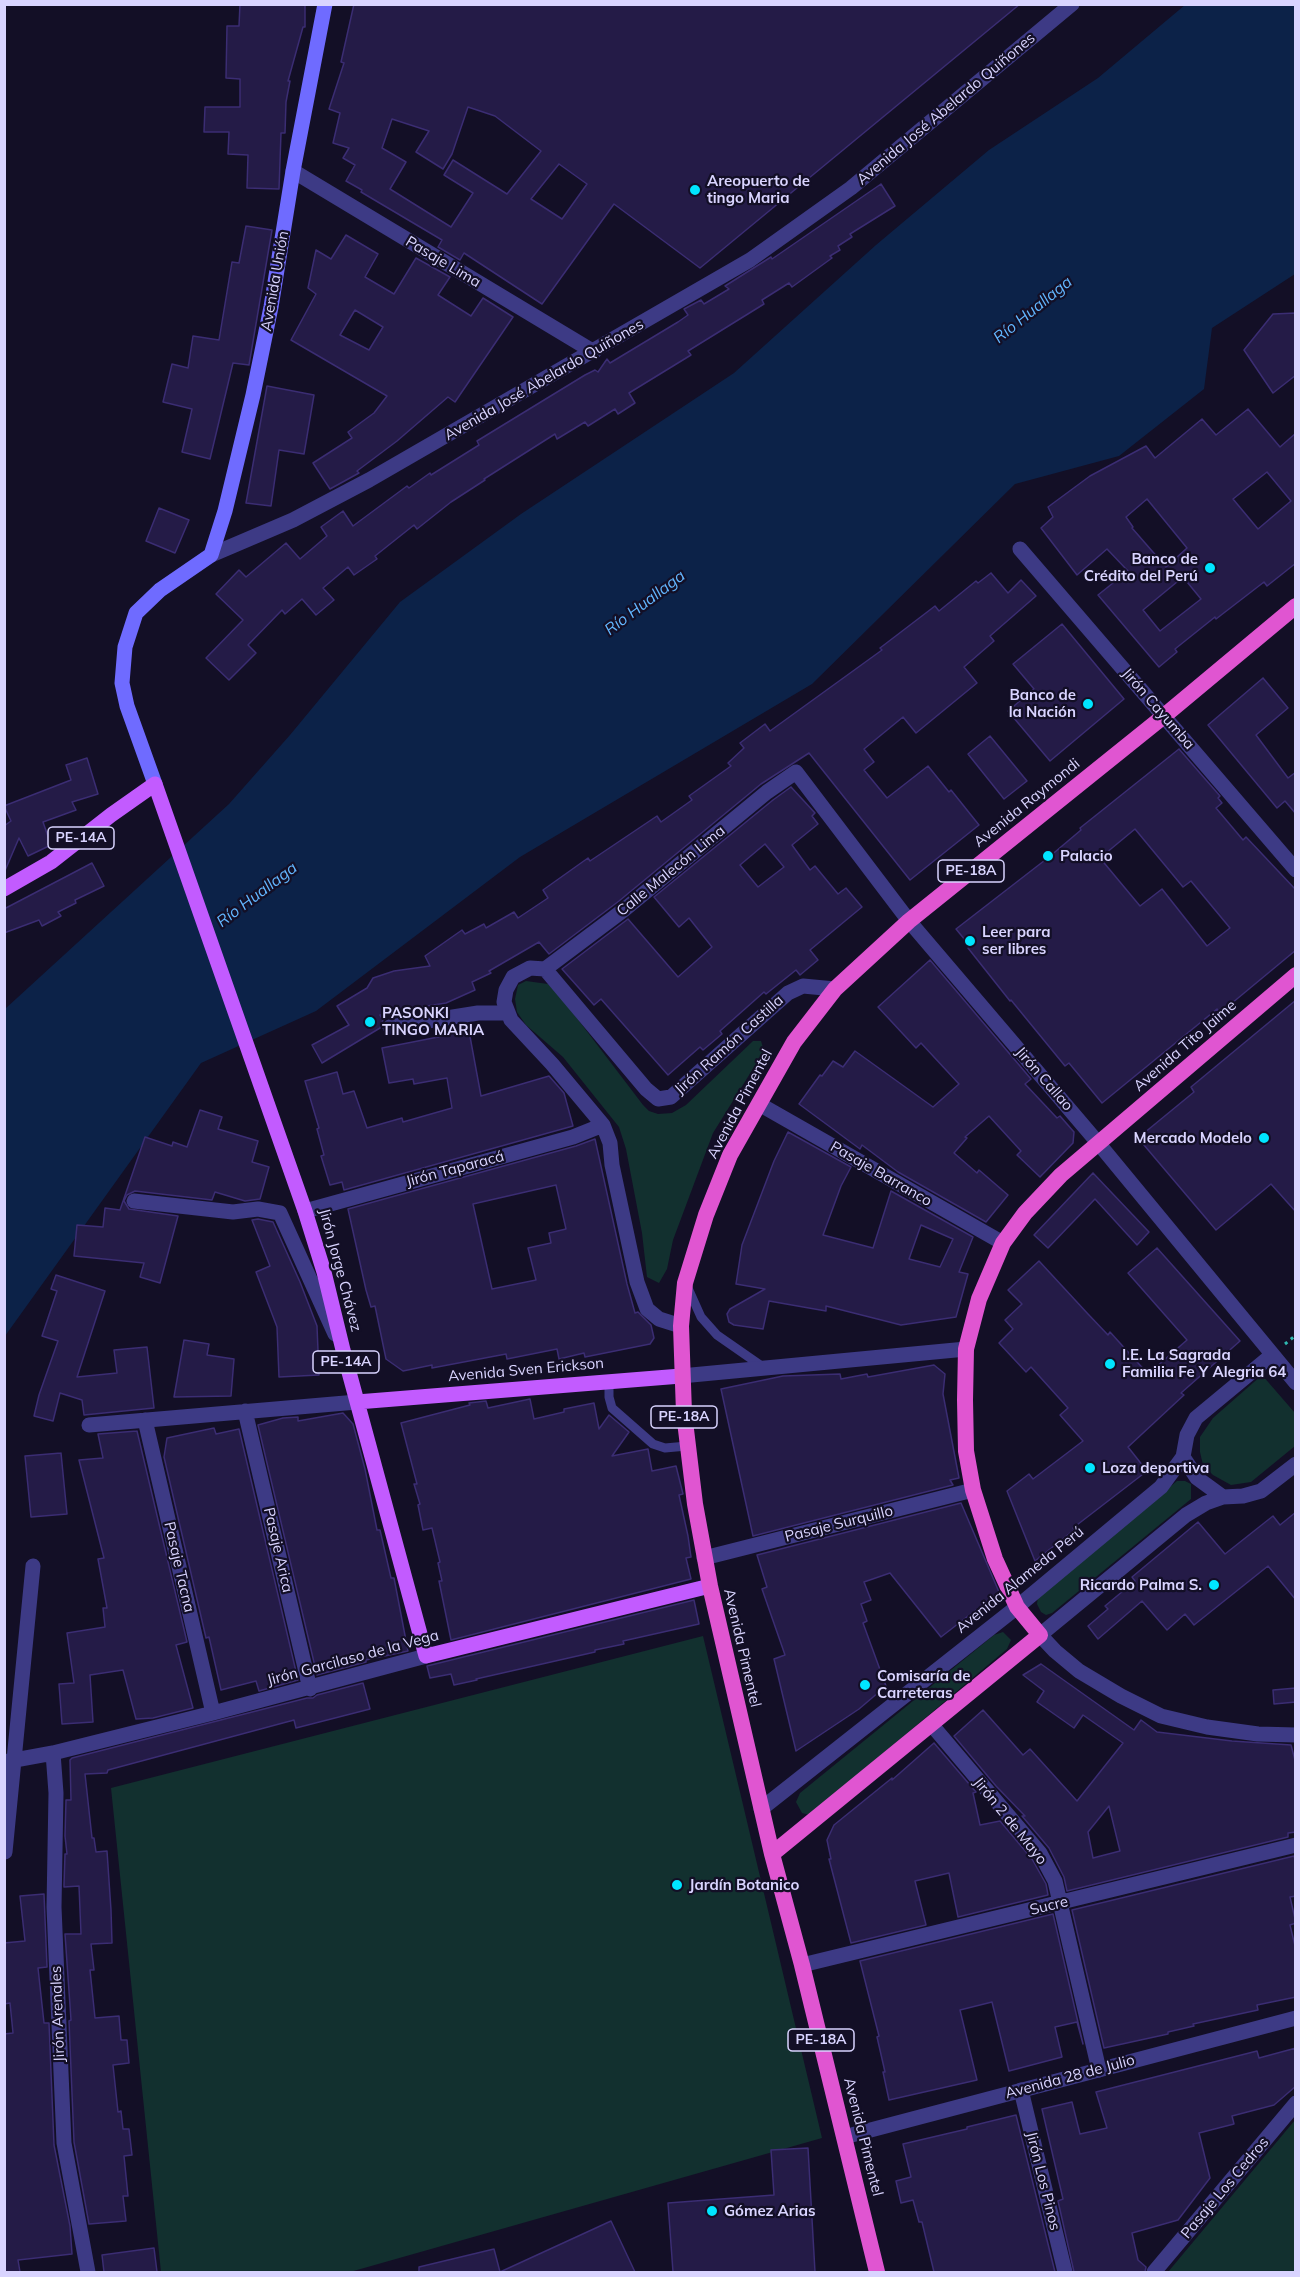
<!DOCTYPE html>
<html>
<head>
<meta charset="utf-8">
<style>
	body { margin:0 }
	#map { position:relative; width:1300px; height:2277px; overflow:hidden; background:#130f26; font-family:Mulish,sans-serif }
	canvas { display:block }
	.frame { position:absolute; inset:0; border:6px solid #d9d4ff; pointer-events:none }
</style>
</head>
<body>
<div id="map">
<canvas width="1300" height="2277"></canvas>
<div class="frame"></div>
</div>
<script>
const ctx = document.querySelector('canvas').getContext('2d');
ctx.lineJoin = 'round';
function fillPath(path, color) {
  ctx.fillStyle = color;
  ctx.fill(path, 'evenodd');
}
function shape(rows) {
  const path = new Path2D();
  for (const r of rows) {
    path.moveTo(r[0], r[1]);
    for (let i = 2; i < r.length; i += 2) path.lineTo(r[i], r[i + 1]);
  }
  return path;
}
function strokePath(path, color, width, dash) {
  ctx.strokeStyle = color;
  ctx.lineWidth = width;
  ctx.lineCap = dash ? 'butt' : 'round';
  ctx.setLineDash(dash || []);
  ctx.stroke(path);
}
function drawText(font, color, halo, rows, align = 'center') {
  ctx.font = font + ' Mulish,sans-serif';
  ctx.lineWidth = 4.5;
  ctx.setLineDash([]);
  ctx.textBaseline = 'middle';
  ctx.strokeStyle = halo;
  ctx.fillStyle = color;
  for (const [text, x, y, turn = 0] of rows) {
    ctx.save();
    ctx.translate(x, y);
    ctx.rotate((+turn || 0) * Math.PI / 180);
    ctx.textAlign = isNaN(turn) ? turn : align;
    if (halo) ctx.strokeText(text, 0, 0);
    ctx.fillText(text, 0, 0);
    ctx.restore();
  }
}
const green = shape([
	[526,981,548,984,557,992,643,1105,649,1111,658,1114,672,1113,686,1105,753,1041,761,1041,764,1051,713,1133,673,1240,667,1269,659,1283,647,1277,642,1233,626,1149,619,1127,563,1057,526,1025,517,1012,515,999,518,985],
	[1262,1375,1295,1413,1295,1446,1251,1482,1231,1485,1213,1475,1203,1465,1200,1452,1200,1437,1213,1418],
	[1177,1481,1185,1481,1191,1484,1191,1499,1052,1613,1046,1615,1041,1612,1037,1604,1038,1596],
	[1003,1632,1011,1640,1007,1649,810,1815,802,1813,796,1802,800,1793,994,1635],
	[703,1636,822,2138,350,2272,161,2272,111,1788],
	[1295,2120,1295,2272,1168,2272]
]);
const water = shape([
	[1185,5,1295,5,1295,274,1212,328,1204,389,1119,456,1015,484,812,684,520,857,316,1011,201,1063,5,1336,5,1009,229,804,290,735,400,602,521,514,734,373,876,245,989,150,1098,78]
]);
const building = shape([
	[240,4,305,4,305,27,303,27,288,81,290,81,286,102,285,133,281,133,279,189,247,188,248,155,228,154,229,132,204,132,205,107,240,107,240,79,226,78,227,26,239,26,240,4],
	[354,4,1020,4,700,268,614,204,542,304,464,253,460,260,438,247,442,240,361,192,362,190,346,181,355,165,343,158,349,148,333,143,340,113,329,109,344,63,341,62,354,4],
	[468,107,495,116,541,151,507,194,453,160,444,175,473,193,451,227,390,189,406,162,382,148,392,119,429,131,416,152,443,169,452,154,468,107],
	[559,164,587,184,562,219,531,199,559,164],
	[881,184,895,206,850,234,852,237,838,246,840,250,830,256,832,258,792,287,789,283,762,300,764,304,688,351,691,355,629,393,635,403,618,414,615,409,588,426,585,422,557,439,555,434,484,479,485,480,451,502,417,529,414,525,375,556,377,559,354,575,348,567,323,588,334,600,316,615,302,599,285,614,282,610,248,645,256,653,229,680,206,658,243,620,216,594,239,570,246,577,286,543,300,559,327,536,321,527,343,511,353,526,407,486,409,488,430,473,431,475,479,445,477,441,585,375,595,370,598,372,607,359,610,363,678,322,688,315,684,309,701,300,704,304,729,289,725,286,771,257,772,259,881,184],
	[246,226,272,230,249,365,233,363,210,459,182,452,192,409,163,402,172,364,188,368,193,336,219,340,232,262,239,263,246,226],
	[346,235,378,254,365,277,394,294,416,258,450,277,438,295,471,316,483,298,513,317,455,402,448,397,397,441,357,471,359,473,330,489,313,463,352,438,348,432,374,413,387,396,291,340,316,294,308,288,316,250,331,259,346,235],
	[355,310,383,327,369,350,340,335,355,310],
	[1296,313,1296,375,1273,393,1244,350,1273,314,1296,313],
	[267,386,314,395,304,454,279,450,271,506,246,503,267,386],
	[1248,409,1280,447,1296,433,1296,563,1267,586,1264,582,1216,619,1215,617,1175,649,1177,652,1159,667,1098,595,1128,571,1107,549,1077,575,1041,528,1053,517,1048,507,1090,476,1146,446,1155,458,1202,419,1216,435,1248,409],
	[1267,472,1291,501,1258,529,1233,499,1267,472],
	[1147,499,1187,548,1166,567,1132,528,1133,527,1126,517,1147,499],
	[1183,577,1201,599,1160,631,1143,610,1183,577],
	[159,508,189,520,175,553,146,541,159,508],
	[991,573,1008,593,1021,580,1036,596,990,636,994,641,964,667,977,683,916,733,903,717,864,749,874,762,864,770,887,798,928,766,949,792,951,790,979,825,910,880,809,753,761,784,619,901,549,954,539,942,489,971,491,973,472,982,475,990,446,1003,421,1007,421,1009,380,1015,383,1020,380,1028,322,1063,312,1045,349,1025,337,1006,367,988,373,978,394,971,430,966,425,956,462,930,465,934,484,924,486,928,514,912,518,918,548,898,543,890,588,858,590,861,657,816,661,822,692,800,689,796,731,766,728,763,744,748,740,743,765,724,770,731,882,650,880,648,935,606,939,611,976,581,978,583,991,573],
	[1062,624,1124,699,1050,761,1008,711,1034,689,1013,664,1062,624],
	[1263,678,1288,708,1256,735,1288,778,1296,772,1296,814,1285,801,1277,808,1208,725,1263,678],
	[990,736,1027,781,1004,799,968,754,990,736],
	[1179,749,1220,796,1218,798,1222,803,1216,808,1243,840,1246,837,1296,890,1296,950,1220,1013,1217,1009,1102,1103,1069,1063,1065,1066,1011,1000,1010,1001,968,948,970,946,956,929,1049,857,1081,830,1080,828,1179,749],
	[1135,829,1183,887,1191,881,1230,928,1207,946,1162,889,1140,906,1100,858,1135,829],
	[87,758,98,794,72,802,76,810,43,822,51,845,28,856,19,838,4,873,4,826,11,821,4,806,71,780,66,765,87,758],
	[791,787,815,813,812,816,818,824,792,845,810,870,815,866,838,894,846,888,862,907,810,950,818,960,800,975,796,970,766,994,764,992,720,1031,722,1034,703,1050,700,1047,668,1075,601,999,594,1005,562,969,628,919,678,977,712,947,689,918,679,927,654,897,773,800,791,787],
	[765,844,784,867,758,887,740,865,765,844],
	[92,863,104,886,75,900,76,903,58,912,61,916,42,926,39,920,4,933,4,909,92,863],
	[930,960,1031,1079,1025,1084,1057,1118,1060,1116,1074,1132,1073,1143,1040,1177,1017,1155,1021,1151,989,1116,965,1137,967,1138,954,1153,977,1173,979,1170,1008,1195,986,1222,898,1172,862,1145,860,1149,799,1104,820,1075,822,1076,833,1061,843,1067,855,1051,933,1107,959,1084,921,1043,916,1048,878,1007,930,960],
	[1296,1000,1296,1212,1271,1184,1216,1230,1138,1138,1194,1092,1191,1087,1296,1000],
	[469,1031,481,1096,549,1076,564,1093,573,1126,344,1190,342,1182,330,1185,321,1156,324,1155,317,1129,319,1128,305,1081,337,1072,343,1094,354,1091,367,1128,402,1118,403,1122,452,1108,447,1078,414,1084,413,1079,389,1083,382,1048,469,1031],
	[200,1110,222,1117,218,1129,258,1141,252,1162,269,1167,260,1199,245,1201,215,1192,212,1200,135,1191,127,1195,124,1201,129,1209,178,1216,160,1283,140,1277,144,1263,74,1256,77,1225,103,1227,105,1208,120,1210,145,1137,172,1146,173,1142,187,1147,200,1110],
	[788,1132,851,1167,841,1186,823,1235,873,1248,891,1191,973,1237,959,1272,968,1274,956,1317,901,1325,826,1306,826,1311,769,1301,763,1329,734,1325,729,1322,727,1314,730,1309,765,1289,736,1284,742,1245,774,1161,788,1132],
	[921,1225,953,1239,940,1267,909,1259,921,1225],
	[595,1139,627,1284,635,1313,638,1312,651,1325,654,1338,650,1344,585,1357,584,1353,559,1359,557,1349,507,1359,506,1354,432,1368,432,1365,403,1371,386,1359,375,1306,371,1307,366,1290,348,1209,576,1146,595,1139],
	[556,1185,566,1229,549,1233,551,1243,528,1248,536,1280,492,1289,473,1204,556,1185],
	[1093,1173,1149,1232,1137,1245,1095,1199,1048,1248,1034,1235,1093,1173],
	[258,1219,273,1222,300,1282,317,1326,319,1375,279,1377,277,1327,256,1272,270,1266,252,1220,258,1219],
	[1157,1248,1240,1341,1181,1393,1184,1395,1128,1447,1147,1471,1073,1528,1074,1530,1035,1561,1007,1491,1029,1474,1033,1479,1083,1441,1060,1415,1068,1408,1031,1367,1026,1372,999,1343,1013,1329,1005,1320,1022,1304,1008,1290,1039,1261,1088,1314,1108,1335,1110,1332,1148,1374,1187,1340,1128,1273,1157,1248],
	[56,1275,105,1291,77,1377,117,1373,114,1350,147,1347,154,1408,84,1415,82,1400,60,1393,53,1421,34,1416,39,1395,58,1341,42,1336,57,1291,51,1289,56,1275],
	[184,1340,209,1344,207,1355,234,1359,231,1396,174,1397,184,1340],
	[934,1365,945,1374,943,1394,959,1478,950,1480,953,1485,753,1536,721,1389,783,1376,840,1374,841,1379,867,1374,868,1377,934,1365],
	[530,1399,534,1419,564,1412,564,1409,594,1403,599,1429,609,1415,629,1432,612,1456,648,1449,652,1471,676,1466,683,1494,679,1495,688,1536,691,1557,686,1558,691,1579,451,1640,439,1581,442,1581,438,1563,440,1562,432,1528,423,1530,418,1505,420,1504,414,1484,417,1484,401,1423,470,1405,469,1403,486,1401,488,1408,530,1399],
	[343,1413,353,1424,365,1469,377,1530,380,1530,391,1578,394,1578,408,1651,366,1660,366,1662,317,1675,258,1425,283,1418,298,1417,298,1421,343,1413],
	[214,1428,216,1434,239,1429,298,1680,259,1691,256,1681,221,1690,209,1637,206,1638,164,1457,167,1438,214,1428],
	[137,1431,187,1642,176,1645,193,1708,153,1718,136,1719,123,1670,90,1675,93,1722,62,1724,59,1684,74,1683,67,1633,105,1627,103,1608,107,1608,98,1559,104,1558,79,1460,103,1458,98,1434,137,1431],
	[61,1453,67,1514,31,1517,25,1456,61,1453],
	[961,1503,999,1592,941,1637,890,1573,864,1582,871,1600,861,1604,867,1621,863,1623,886,1686,859,1709,796,1751,774,1659,785,1655,762,1589,767,1587,757,1555,961,1503],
	[1296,1512,1296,1600,1268,1566,1194,1625,1185,1614,1167,1630,1142,1601,1098,1639,1088,1626,1108,1609,1105,1606,1135,1581,1132,1577,1198,1522,1225,1554,1273,1516,1280,1525,1296,1512],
	[694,1600,699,1624,623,1641,624,1644,595,1650,595,1652,476,1679,477,1680,454,1685,451,1674,430,1678,427,1666,694,1600],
	[1041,1664,1134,1730,1141,1720,1157,1732,1232,1741,1291,1745,1296,1764,1296,1832,1288,1833,1288,1837,1067,1891,1064,1877,1049,1848,1022,1816,1025,1816,996,1786,954,1736,983,1710,1023,1755,1030,1749,1077,1801,1123,1743,1083,1715,1074,1728,1037,1702,1044,1691,1023,1675,1041,1664],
	[1109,1806,1120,1851,1093,1858,1088,1832,1109,1806],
	[363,1683,370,1709,296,1728,294,1720,108,1770,107,1773,85,1774,92,1838,94,1838,96,1852,107,1851,111,1910,112,1943,91,1944,94,1970,90,1970,95,2018,119,2016,121,2040,127,2040,129,2063,113,2065,118,2112,121,2111,123,2129,129,2129,132,2155,124,2156,128,2196,123,2196,126,2221,89,2224,74,2142,69,2021,71,2020,65,1934,81,1934,79,1886,64,1887,64,1885,65,1854,67,1854,65,1836,66,1800,71,1800,70,1760,72,1758,307,1698,313,1698,317,1695,363,1683],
	[1296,1688,1296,1702,1274,1704,1273,1690,1296,1688],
	[934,1743,976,1792,973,1793,980,1825,1000,1821,1032,1859,1046,1884,1048,1895,958,1917,949,1873,915,1881,926,1925,851,1943,829,1859,831,1859,827,1840,834,1825,892,1778,892,1780,934,1743],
	[1294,1856,1296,1863,1296,1896,1290,1897,1296,1923,1290,1925,1296,1950,1296,1997,1257,2005,1258,2010,1193,2024,1194,2026,1168,2032,1168,2034,1104,2048,1072,1910,1294,1856],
	[44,1894,47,1967,38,1968,44,2023,49,2023,54,2145,70,2226,72,2254,18,2260,20,2272,4,2272,4,2034,13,2033,10,2003,4,2004,4,1943,25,1941,20,1896,44,1894],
	[1053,1914,1083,2044,1077,2022,1055,2027,1062,2057,1009,2071,992,2002,960,2010,977,2080,889,2100,883,2072,885,2072,877,2037,879,2036,860,1961,1053,1914],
	[1296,2048,1296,2086,1274,2105,1232,2116,1234,2124,1199,2133,1210,2178,1178,2220,1132,2233,1138,2260,1146,2267,1145,2272,1074,2272,1058,2201,1063,2199,1042,2109,1072,2102,1080,2134,1107,2128,1096,2092,1257,2051,1259,2058,1296,2048],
	[1016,2115,1055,2272,934,2272,922,2222,919,2222,913,2200,901,2203,896,2181,911,2177,903,2144,967,2129,967,2127,1016,2115],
	[808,2148,815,2272,673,2272,668,2203,774,2195,771,2150,808,2148],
	[611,2221,635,2272,500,2272,611,2221],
	[154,2248,157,2272,104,2272,102,2255,154,2248],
	[494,2249,500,2272,419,2272,419,2267,494,2249]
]);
const path = shape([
	[1285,1344,1296,1335]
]);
const service = shape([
	[688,1288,701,1317,717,1335,763,1367],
	[609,1382,609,1397,612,1408,653,1444,665,1448,687,1446]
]);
const minor = shape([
	[293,171,594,352],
	[1020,549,1296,870],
	[211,555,293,520,369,480,750,260,851,188,1072,4],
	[545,969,625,909,767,792,796,772,909,921],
	[390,1027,478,1013,506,1013],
	[759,1104,1003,1243],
	[134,1201,233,1212,258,1209,280,1213,335,1334],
	[305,1211,573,1137,603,1125],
	[681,1326,659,1319,647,1309,637,1282,612,1165,610,1143,603,1125,552,1064,511,1020,504,1002,506,990,513,977,530,968,545,969,646,1089,658,1099,671,1097,788,993,803,986,835,989],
	[245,1411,310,1689],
	[145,1420,213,1713],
	[89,1425,357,1402],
	[704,1558,973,1490],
	[931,1724,1040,1853,1055,1881,1099,2070],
	[53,1753,56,1793,54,1907,64,2143,88,2272],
	[4,1762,53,1753,213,1713,426,1656],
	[5,1852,33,1566],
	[802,1965,1296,1845],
	[1021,2090,1065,2272],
	[1154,2272,1296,2103]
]);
const tertiary = shape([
	[909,921,1099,1144,1296,1383],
	[681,1376,966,1349],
	[1183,1457,1197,1478,1223,1497],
	[1296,1464,1261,1491,1243,1496,1223,1497,1206,1503,1186,1515,1040,1635,1055,1651,1079,1671,1121,1696,1161,1716,1207,1727,1258,1734,1296,1735],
	[761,1809,1017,1607,1161,1487,1183,1457,1187,1435,1196,1418,1272,1355],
	[844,2137,1296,2018]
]);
const secondary = shape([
	[155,784,127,706,122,683,125,647,136,613,160,590,211,555,225,511,253,395,271,307,293,171,325,4]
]);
const primary = shape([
	[4,889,51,862,111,815,155,784,305,1211,324,1272,343,1350,426,1656,710,1586],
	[357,1402,681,1376]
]);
const trunk = shape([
	[772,1854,1040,1635,1017,1607,995,1559,973,1490,966,1451,965,1400,966,1349,979,1299,1003,1243,1025,1213,1061,1175,1296,975],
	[877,2272,802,1965,772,1854,710,1586,695,1504,684,1413,681,1326,685,1283,706,1215,730,1155,794,1042,835,989,909,921,1164,716,1296,606]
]);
const markers = [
	[695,190,6,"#00e5ff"],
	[1210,568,6,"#00e5ff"],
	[1088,704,6,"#00e5ff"],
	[1048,856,6,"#00e5ff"],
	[970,941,6,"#00e5ff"],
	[370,1022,6,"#00e5ff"],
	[1264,1138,6,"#00e5ff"],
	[1110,1364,6,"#00e5ff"],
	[1090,1468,6,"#00e5ff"],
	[1214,1585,6,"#00e5ff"],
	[865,1685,6,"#00e5ff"],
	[677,1885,6,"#00e5ff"],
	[712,2211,6,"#00e5ff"]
];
const shields = [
	[81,838,66],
	[971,871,66],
	[346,1362,66],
	[684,1417,66],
	[821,2040,66]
];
const shieldNames = [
	["PE-14A",81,838],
	["PE-18A",971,871],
	["PE-14A",346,1362],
	["PE-18A",684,1417],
	["PE-18A",821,2040]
];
const streetNames = [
	["Avenida José Abelardo Quiñones",946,109,-40],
	["Pasaje Lima",443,262,31],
	["Avenida Unión",275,281,-80],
	["Avenida José Abelardo Quiñones",544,380,-30],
	["Jirón Cayumba",1158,709,49],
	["Avenida Raymondi",1027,803,-39],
	["Calle Malecón Lima",671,871,-39],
	["Jirón Ramón Castilla",729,1045,-42],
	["Avenida Tito Jaime",1185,1046,-41],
	["Jirón Callao",1044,1079,49],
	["Avenida Pimentel",740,1104,-62],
	["Jirón Taparacá",455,1169,-15],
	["Pasaje Barranco",881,1174,30],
	["Jirón Jorge Chávez",340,1270,75],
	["Avenida Sven Erickson",526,1370,-5],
	["Pasaje Surquillo",839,1524,-14],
	["Pasaje Arica",278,1550,77],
	["Pasaje Tacna",179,1567,77],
	["Avenida Alameda Perú",1020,1580,-39],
	["Avenida Pimentel",742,1648,77],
	["Jirón Garcilaso de la Vega",353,1658,-15],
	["Jirón 2 de Mayo",1010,1821,51],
	["Sucre",1049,1906,-14],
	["Jirón Arenales",58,2014,-92],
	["Avenida 28 de Julio",1070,2077,-15],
	["Avenida Pimentel",863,2137,76],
	["Jirón Los Pinos",1043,2181,76],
	["Pasaje Los Cedros",1225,2188,-50]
];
const poiNames = [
	["Areopuerto de",707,181],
	["tingo Maria",707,198],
	["Banco de",1198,559,"right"],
	["Crédito del Perú",1198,576,"right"],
	["Banco de",1076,695,"right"],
	["la Nación",1076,712,"right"],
	["Palacio",1060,856],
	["Leer para",982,932],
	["ser libres",982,949],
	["PASONKI",382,1013],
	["TINGO MARIA",382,1030],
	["Mercado Modelo",1252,1138,"right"],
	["I.E. La Sagrada",1122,1355],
	["Familia Fe Y Alegria 64",1122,1372],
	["Loza deportiva",1102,1468],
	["Ricardo Palma S.",1202,1585,"right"],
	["Comisaría de",877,1676],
	["Carreteras",877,1693],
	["Jardín Botanico",689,1885],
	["Gómez Arias",724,2211]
];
const waterNames = [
	["Río Huallaga",1033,310,-39],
	["Río Huallaga",645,603,-37],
	["Río Huallaga",257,895,-37]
];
fillPath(green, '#12302f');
fillPath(water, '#0c2248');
fillPath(building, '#241b47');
strokePath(building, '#3b2d73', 1.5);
strokePath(path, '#2fb8b0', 3, [3, 4.5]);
strokePath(service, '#3d3a85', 9);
strokePath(minor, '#3d3a85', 15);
strokePath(tertiary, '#3d3a85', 15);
strokePath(secondary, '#6f6bff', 15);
strokePath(primary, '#c25bff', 15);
strokePath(trunk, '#e055d1', 16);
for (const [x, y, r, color] of markers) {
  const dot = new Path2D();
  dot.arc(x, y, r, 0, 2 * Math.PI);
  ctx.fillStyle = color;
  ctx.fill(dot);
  strokePath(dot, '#130f26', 2);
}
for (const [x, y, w] of shields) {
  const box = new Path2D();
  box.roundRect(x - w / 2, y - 11, w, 22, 4.5);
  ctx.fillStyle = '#130f26';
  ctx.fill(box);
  strokePath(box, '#d9d4ff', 1.5);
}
drawText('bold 14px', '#d9d4ff', null, shieldNames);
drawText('15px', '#d9d4ff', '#130f26', streetNames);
drawText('bold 15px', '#d9d4ff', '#130f26', poiNames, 'left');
drawText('italic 16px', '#62b6ff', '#130f26', waterNames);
</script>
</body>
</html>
